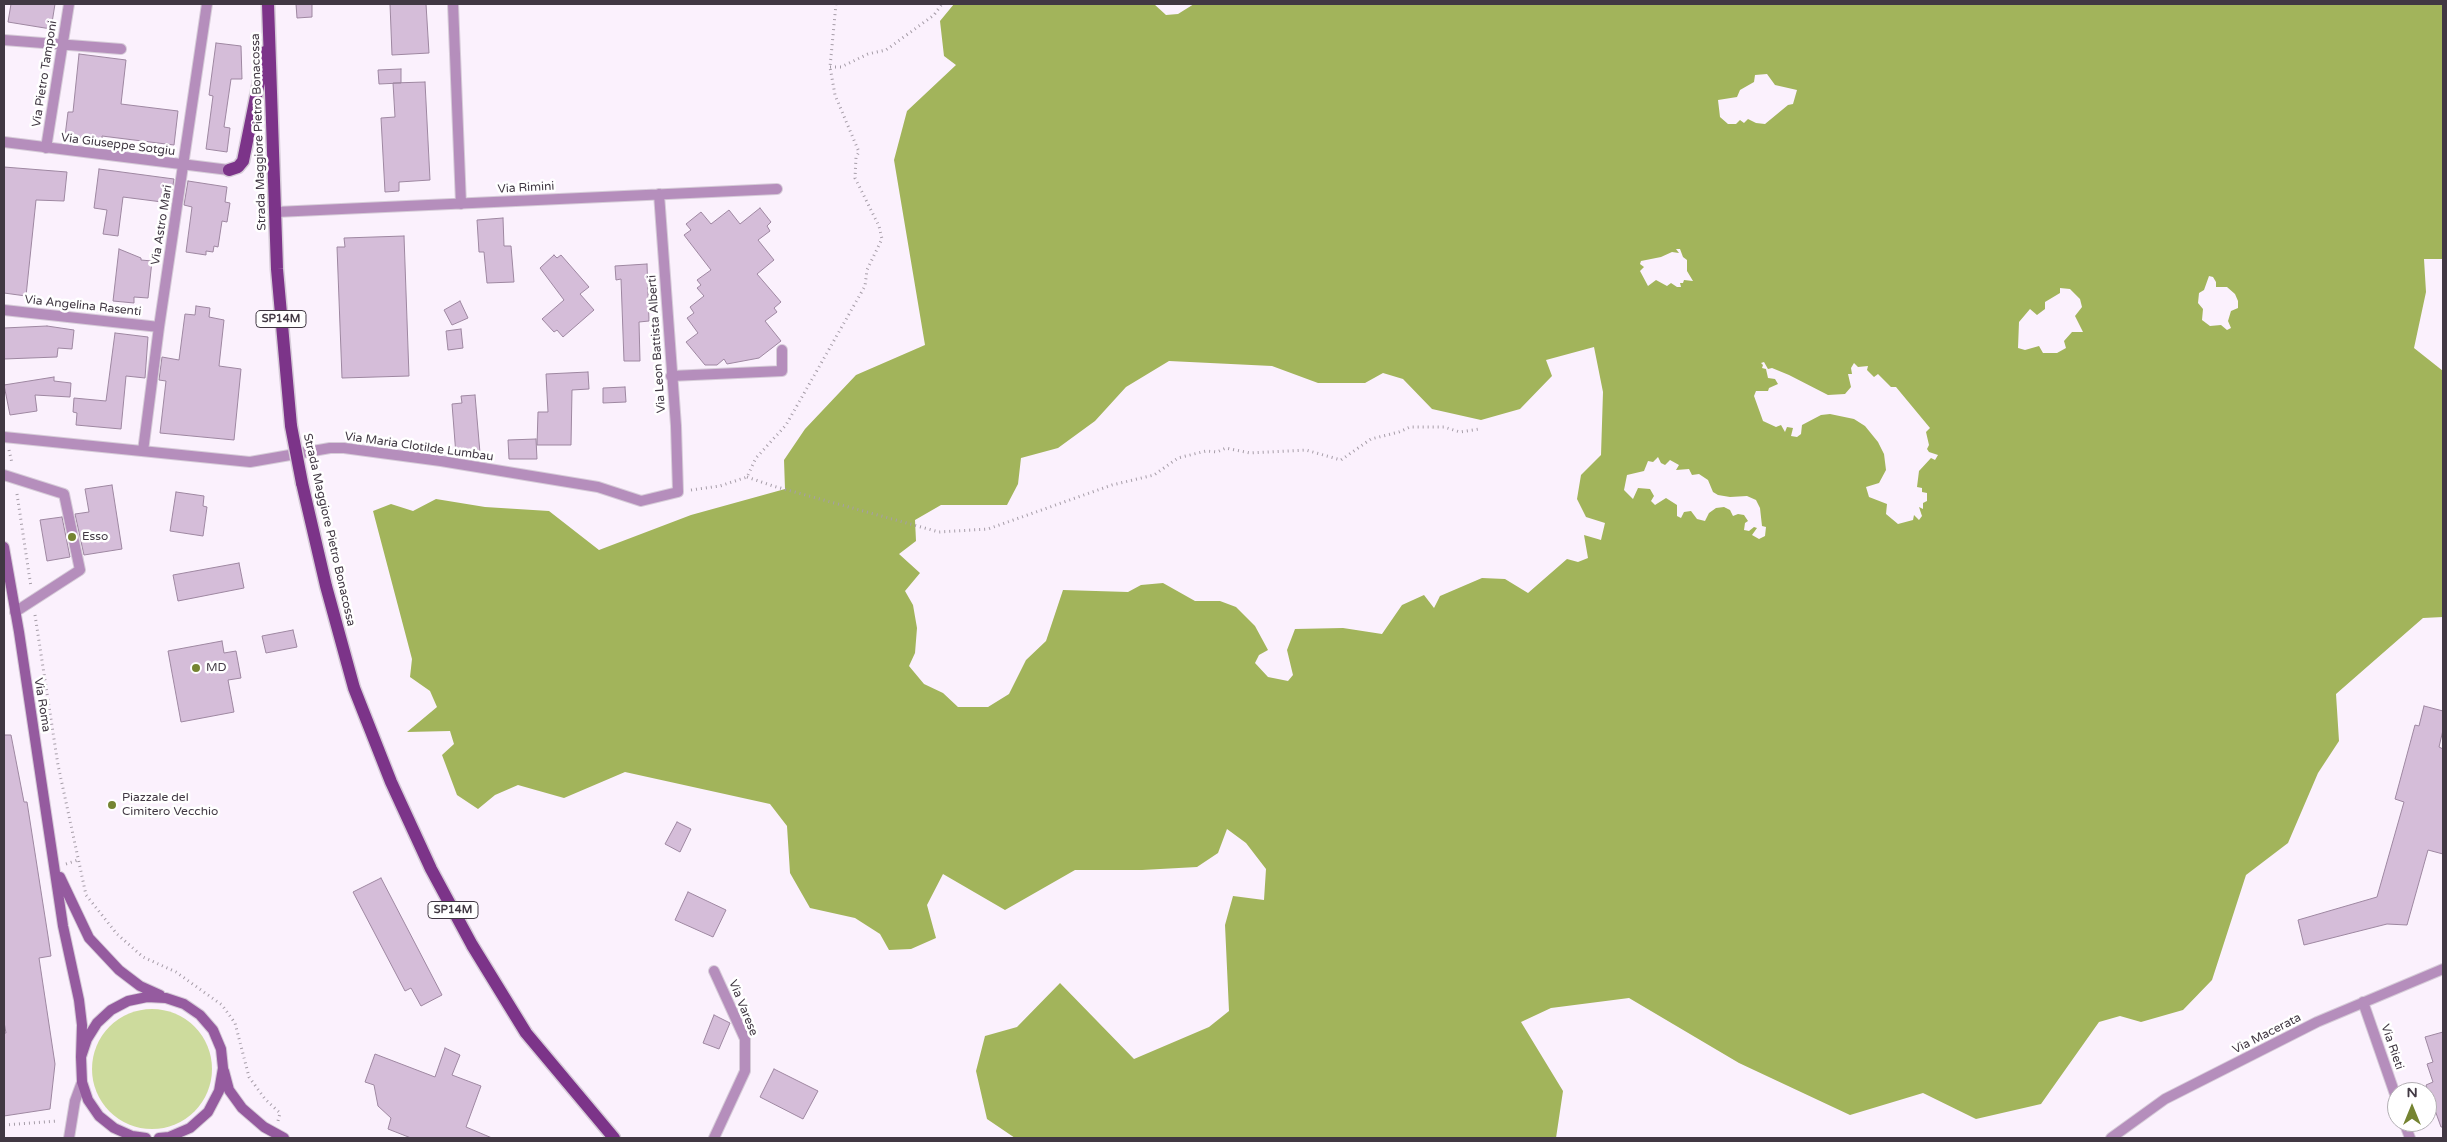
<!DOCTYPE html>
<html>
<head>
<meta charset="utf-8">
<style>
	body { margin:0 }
	#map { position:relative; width:2447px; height:1142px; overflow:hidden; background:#fbf1fd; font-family:"Varela Round",sans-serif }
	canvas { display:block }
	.frame { position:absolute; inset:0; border:5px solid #413843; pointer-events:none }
	.north { position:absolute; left:2387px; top:1082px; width:50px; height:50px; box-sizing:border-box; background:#fff; border:1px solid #b3afb4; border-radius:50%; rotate:0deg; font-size:14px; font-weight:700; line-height:20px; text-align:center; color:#413843 }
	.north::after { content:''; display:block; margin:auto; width:18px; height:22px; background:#758432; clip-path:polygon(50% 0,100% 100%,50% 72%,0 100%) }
</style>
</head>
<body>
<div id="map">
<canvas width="2447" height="1142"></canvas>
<div class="frame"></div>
<div class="north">N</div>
</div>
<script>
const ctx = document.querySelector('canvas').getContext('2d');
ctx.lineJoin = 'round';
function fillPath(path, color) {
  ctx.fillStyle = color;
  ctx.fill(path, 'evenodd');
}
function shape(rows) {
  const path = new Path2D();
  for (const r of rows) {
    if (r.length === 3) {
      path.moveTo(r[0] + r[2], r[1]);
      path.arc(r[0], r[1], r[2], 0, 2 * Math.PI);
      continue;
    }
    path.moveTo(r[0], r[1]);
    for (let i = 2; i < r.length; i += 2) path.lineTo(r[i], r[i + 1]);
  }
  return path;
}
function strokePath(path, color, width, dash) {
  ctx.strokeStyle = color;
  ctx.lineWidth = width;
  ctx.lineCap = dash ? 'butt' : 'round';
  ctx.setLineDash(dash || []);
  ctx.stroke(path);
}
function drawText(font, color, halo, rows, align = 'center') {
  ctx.font = font + ' "Varela Round",sans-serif';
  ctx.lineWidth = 5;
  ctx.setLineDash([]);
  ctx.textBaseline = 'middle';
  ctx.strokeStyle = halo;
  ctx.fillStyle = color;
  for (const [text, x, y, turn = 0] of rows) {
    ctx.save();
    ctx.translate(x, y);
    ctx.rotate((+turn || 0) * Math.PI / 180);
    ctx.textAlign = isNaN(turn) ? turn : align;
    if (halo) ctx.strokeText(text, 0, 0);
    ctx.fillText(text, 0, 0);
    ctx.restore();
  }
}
const green = shape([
	[152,1069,60]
]);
const water = shape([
	[954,4,1154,4,1166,15,1178,14,1194,4,2443,4,2443,278,2442,259,2424,259,2426,292,2414,348,2443,371,2443,617,2423,618,2336,694,2339,741,2318,773,2288,843,2246,875,2212,980,2183,1010,2141,1022,2120,1016,2099,1022,2041,1104,1976,1119,1923,1093,1850,1115,1739,1063,1629,998,1551,1008,1521,1022,1563,1091,1556,1138,1015,1138,987,1119,976,1071,985,1036,1017,1027,1060,983,1134,1059,1209,1027,1229,1011,1225,925,1233,896,1264,900,1266,869,1246,843,1227,829,1218,853,1197,867,1142,870,1075,870,1005,910,943,874,927,905,936,938,911,949,889,950,880,934,855,918,810,908,790,873,787,826,770,804,625,772,564,798,518,785,495,795,478,809,457,795,442,755,454,744,450,731,407,732,437,707,430,691,410,677,412,659,373,511,391,504,413,511,436,499,485,507,549,511,599,550,691,515,785,489,784,460,805,429,856,375,925,345,894,160,907,111,956,65,944,56,940,21],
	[1767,74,1775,85,1797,90,1793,104,1788,105,1765,124,1756,123,1748,119,1744,123,1740,120,1736,124,1728,124,1720,117,1718,100,1737,97,1740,90,1754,82,1755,75],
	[1676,249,1680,249,1683,257,1687,260,1687,271,1693,281,1684,280,1683,283,1680,283,1681,287,1677,287,1671,283,1667,286,1656,280,1648,286,1640,271,1644,267,1640,264,1641,261,1661,257,1672,252,1679,253],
	[2209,276,2213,277,2216,282,2216,287,2227,287,2235,294,2238,301,2238,308,2231,311,2228,321,2231,328,2227,330,2221,325,2210,326,2202,320,2203,309,2198,303,2199,293,2204,290],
	[2060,288,2070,289,2080,299,2082,307,2075,316,2083,332,2072,332,2064,341,2066,348,2057,353,2043,353,2039,346,2025,350,2018,348,2019,322,2030,309,2037,315,2045,309,2045,302,2060,293],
	[1594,347,1603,392,1601,455,1581,475,1577,499,1586,517,1605,523,1601,540,1584,535,1588,558,1578,562,1567,559,1528,593,1505,579,1482,578,1440,596,1434,608,1424,595,1402,605,1382,634,1343,628,1295,629,1287,650,1293,675,1288,681,1268,677,1255,663,1259,655,1268,650,1255,626,1236,607,1220,601,1195,601,1163,583,1141,585,1128,592,1063,590,1046,641,1026,660,1009,694,988,707,958,707,943,693,924,684,909,666,915,653,917,628,913,605,905,591,920,573,899,554,916,541,915,520,941,505,1007,505,1018,484,1021,458,1058,448,1095,421,1126,387,1169,361,1272,366,1318,383,1365,383,1383,373,1403,379,1432,409,1481,420,1520,409,1552,376,1546,360],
	[1764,362,1768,369,1772,368,1789,375,1828,395,1845,394,1851,387,1848,374,1852,374,1851,368,1854,363,1858,367,1868,366,1867,370,1874,377,1878,374,1891,387,1896,387,1930,428,1926,432,1929,445,1927,449,1929,452,1938,455,1935,460,1931,458,1919,471,1917,487,1922,488,1922,492,1927,493,1927,501,1923,503,1923,509,1919,507,1922,516,1919,520,1914,515,1913,520,1898,524,1886,514,1887,504,1869,497,1866,487,1879,483,1886,470,1884,454,1878,442,1865,426,1854,419,1830,414,1821,415,1802,425,1801,434,1797,437,1791,436,1793,428,1787,427,1785,432,1781,425,1776,427,1763,421,1754,396,1756,391,1768,391,1769,388,1778,384,1775,379,1768,378,1766,369,1762,368,1763,365,1761,363],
	[1658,457,1661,463,1665,465,1670,460,1679,465,1676,470,1689,469,1692,475,1699,474,1708,480,1713,492,1718,495,1730,497,1747,496,1756,500,1760,508,1762,526,1766,527,1765,536,1759,539,1752,535,1757,528,1754,527,1749,531,1744,530,1745,523,1748,521,1744,515,1738,514,1733,516,1730,510,1724,507,1716,508,1709,513,1705,521,1697,519,1691,511,1684,512,1681,518,1677,516,1677,505,1666,498,1655,505,1651,501,1654,496,1650,489,1638,488,1633,499,1624,490,1627,475,1644,471,1648,461,1653,462]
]);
const building = shape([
	[11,4,55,4,51,29,8,22,11,4],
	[296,4,312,4,312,17,297,18,296,4],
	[390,4,426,4,429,53,392,55,390,4],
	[216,43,241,46,242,79,231,79,224,127,230,128,227,152,206,149,213,96,209,95,216,43],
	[79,54,126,60,121,104,178,111,174,145,102,136,102,141,65,136,68,112,73,112,79,54],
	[401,69,401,83,379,84,378,70,401,69],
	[425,82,430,180,399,182,399,191,385,192,381,118,395,117,393,83,425,82],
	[4,167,67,172,64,201,36,200,26,296,4,293,4,167],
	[99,169,174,179,170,203,123,197,118,236,103,234,107,210,94,208,99,169],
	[188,181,227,187,225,202,230,203,227,222,222,221,218,247,214,246,213,252,206,251,206,255,186,252,192,207,184,205,188,181],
	[760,208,771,222,767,226,770,231,758,240,774,260,757,274,781,302,774,308,777,312,765,321,781,341,759,358,727,364,724,359,717,365,705,365,686,342,698,333,687,318,694,313,690,307,704,296,697,288,701,285,697,280,711,270,684,235,691,230,686,224,701,212,711,224,729,210,740,224,760,208],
	[503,218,504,246,511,246,514,282,487,283,484,252,479,252,477,220,503,218],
	[404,236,409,376,342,378,337,247,345,247,344,238,404,236],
	[119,249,141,258,141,260,152,261,148,298,134,297,134,303,113,301,119,249],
	[554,255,557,258,561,255,589,287,580,294,594,310,563,337,557,330,554,332,542,319,564,300,540,268,554,255],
	[647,264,649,321,639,322,640,361,624,361,621,279,616,280,615,266,647,264],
	[460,301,468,318,452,325,444,310,460,301],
	[196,306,210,308,209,317,224,320,219,366,241,369,234,440,160,433,166,381,159,380,162,357,179,360,185,314,195,315,196,306],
	[47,326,74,330,72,349,58,348,57,357,4,359,4,328,47,326],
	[461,329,463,348,448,350,446,331,461,329],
	[115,333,148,337,145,378,126,376,121,429,76,425,77,413,73,412,74,398,106,401,115,333],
	[588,372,589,389,572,390,571,445,537,445,538,412,548,412,546,374,588,372],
	[54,377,54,381,71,383,70,397,35,395,37,411,10,415,4,385,54,377],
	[625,387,626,402,603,403,603,388,625,387],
	[475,395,480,453,456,455,452,404,462,403,461,396,475,395],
	[536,439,537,459,509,459,508,440,536,439],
	[112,485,122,549,84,555,75,514,89,512,85,489,112,485],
	[176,492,204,496,203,506,207,507,203,536,170,531,176,492],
	[62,517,70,557,47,561,40,520,62,517],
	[239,563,244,588,178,601,173,575,239,563],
	[293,630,297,647,266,653,262,636,293,630],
	[222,641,224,653,236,651,241,678,228,680,234,712,181,722,168,651,222,641],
	[2424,706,2443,711,2443,730,2439,747,2443,749,2443,854,2428,850,2407,925,2387,924,2304,945,2298,920,2377,897,2404,802,2395,799,2415,725,2419,726,2424,706],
	[4,735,11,735,24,802,27,802,48,936,51,956,39,958,55,1064,50,1109,4,1116,4,1033,6,1033,4,1022,4,735],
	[677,822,691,829,680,852,665,844,677,822],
	[381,878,442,995,421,1006,411,988,405,991,353,892,381,878],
	[688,892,726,910,713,937,675,920,688,892],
	[714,1015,730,1023,719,1049,703,1043,714,1015],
	[2443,1032,2443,1127,2441,1127,2426,1085,2433,1082,2427,1064,2433,1062,2425,1037,2443,1032],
	[445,1048,460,1055,452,1075,481,1086,466,1127,492,1138,411,1138,388,1129,391,1118,378,1106,374,1085,365,1082,375,1054,435,1077,445,1048],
	[774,1069,818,1091,803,1119,760,1097,774,1069]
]);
const path = shape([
	[830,67,841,67,868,54,886,50,934,15,942,4],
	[9,450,12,463],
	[747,477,773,486,939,532,988,529,1112,485,1154,475,1178,458,1206,451,1217,452,1226,448,1250,453,1306,450,1341,460,1371,439,1399,432,1410,427,1444,427,1460,432,1479,429],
	[691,490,720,486,747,477,756,458,786,425,865,286,867,270,882,239,879,226,855,178,856,157,859,152,835,95,830,67,836,4],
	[17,494,31,587],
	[35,615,58,765,86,895,117,934,143,957,176,972,222,1005,235,1023,249,1077,265,1099,280,1113,278,1121],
	[66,864,78,860],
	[4,1125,58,1121]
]);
const service = shape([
	[671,376,782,371,782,350],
	[4,475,64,494,80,570,15,612]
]);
const minor = shape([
	[453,4,461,204],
	[4,40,121,49],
	[46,148,69,4],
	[276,212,777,189],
	[4,310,159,327],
	[4,437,250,462,330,448,344,448,441,461,598,487,641,501,678,492,676,426,659,194],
	[143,451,159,327,207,4],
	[714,971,745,1039,745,1071,714,1138],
	[2363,1002,2397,1100],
	[2404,1122,2410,1138],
	[2111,1138,2165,1099,2317,1022,2443,969]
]);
const tertiary = shape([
	[4,142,229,170],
	[69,1138,75,1101,82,1082]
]);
const secondary = shape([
	[4,547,19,632,63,926,79,1000,82,1025,81,1057],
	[60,877,89,938,119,970,140,986,160,995],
	[224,1071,229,1090,242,1108,264,1127,284,1138],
	[146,1138,132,1136,114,1128,99,1116,88,1100,82,1082,81,1057,87,1039,97,1023,111,1010,128,1001,147,997,166,998,184,1004,200,1015,213,1030,221,1049,223,1068,219,1091,208,1112,190,1128,169,1137,159,1138]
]);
const primary = shape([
	[268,4,277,269,291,426],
	[229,170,238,167,243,161,265,52],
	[302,483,326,586,354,688,391,782,431,869,472,945,526,1033,614,1138]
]);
const primaryBridge = shape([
	[291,426,302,483]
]);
const markers = [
	[72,537,5,"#758432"],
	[196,668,5,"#758432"],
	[112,805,5,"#758432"]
];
const shields = [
	[281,319,50],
	[453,910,50]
];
const shieldNames = [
	["SP14M",281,319],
	["SP14M",453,910]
];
const streetNames = [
	["Via Pietro Tamponi",45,74,-81],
	["Strada Maggiore Pietro Bonacossa",259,132,-92],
	["Via Giuseppe Sotgiu",118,145,7],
	["Via Rimini",526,188,-3],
	["Via Astro Mari",162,225,-81],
	["Via Angelina Rasenti",83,306,6],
	["Via Leon Battista Alberti",657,344,-94],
	["Via Maria Clotilde Lumbau",419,447,8],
	["Strada Maggiore Pietro Bonacossa",329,530,77],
	["Via Roma",42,705,81],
	["Via Varese",743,1008,68],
	["Via Macerata",2267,1034,-27],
	["Via Rieti",2392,1047,71]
];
const poiNames = [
	["Esso",82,537],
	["MD",206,668],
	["Piazzale del",122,798],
	["Cimitero Vecchio",122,812]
];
fillPath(green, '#cddb9d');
fillPath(water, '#a2b45b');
fillPath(building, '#d5bdd9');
strokePath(building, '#9e87a1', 1);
strokePath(service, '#d6ccd8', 12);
strokePath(minor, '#d6ccd8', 12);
strokePath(tertiary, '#d6ccd8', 12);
strokePath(secondary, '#d6ccd8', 12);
strokePath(primary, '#d6ccd8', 15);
strokePath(path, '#a69da8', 3, [1, 4]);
strokePath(service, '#b58ebc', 10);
strokePath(minor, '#b58ebc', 10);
strokePath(tertiary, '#b58ebc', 10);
strokePath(secondary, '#955b9f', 10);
strokePath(primary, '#7c3489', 12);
strokePath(primaryBridge, '#d6ccd8', 15, []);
strokePath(primaryBridge, '#7c3489', 12);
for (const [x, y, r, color] of markers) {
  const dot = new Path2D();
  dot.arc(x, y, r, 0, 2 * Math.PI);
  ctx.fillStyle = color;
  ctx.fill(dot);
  strokePath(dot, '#fff', 2);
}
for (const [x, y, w] of shields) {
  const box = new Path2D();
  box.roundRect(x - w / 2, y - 8.5, w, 17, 4);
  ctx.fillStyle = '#fff';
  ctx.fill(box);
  strokePath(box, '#413843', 1);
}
drawText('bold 11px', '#413843', null, shieldNames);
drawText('12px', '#413843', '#fff', streetNames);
drawText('12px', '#413843', '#fff', poiNames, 'left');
</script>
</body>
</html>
